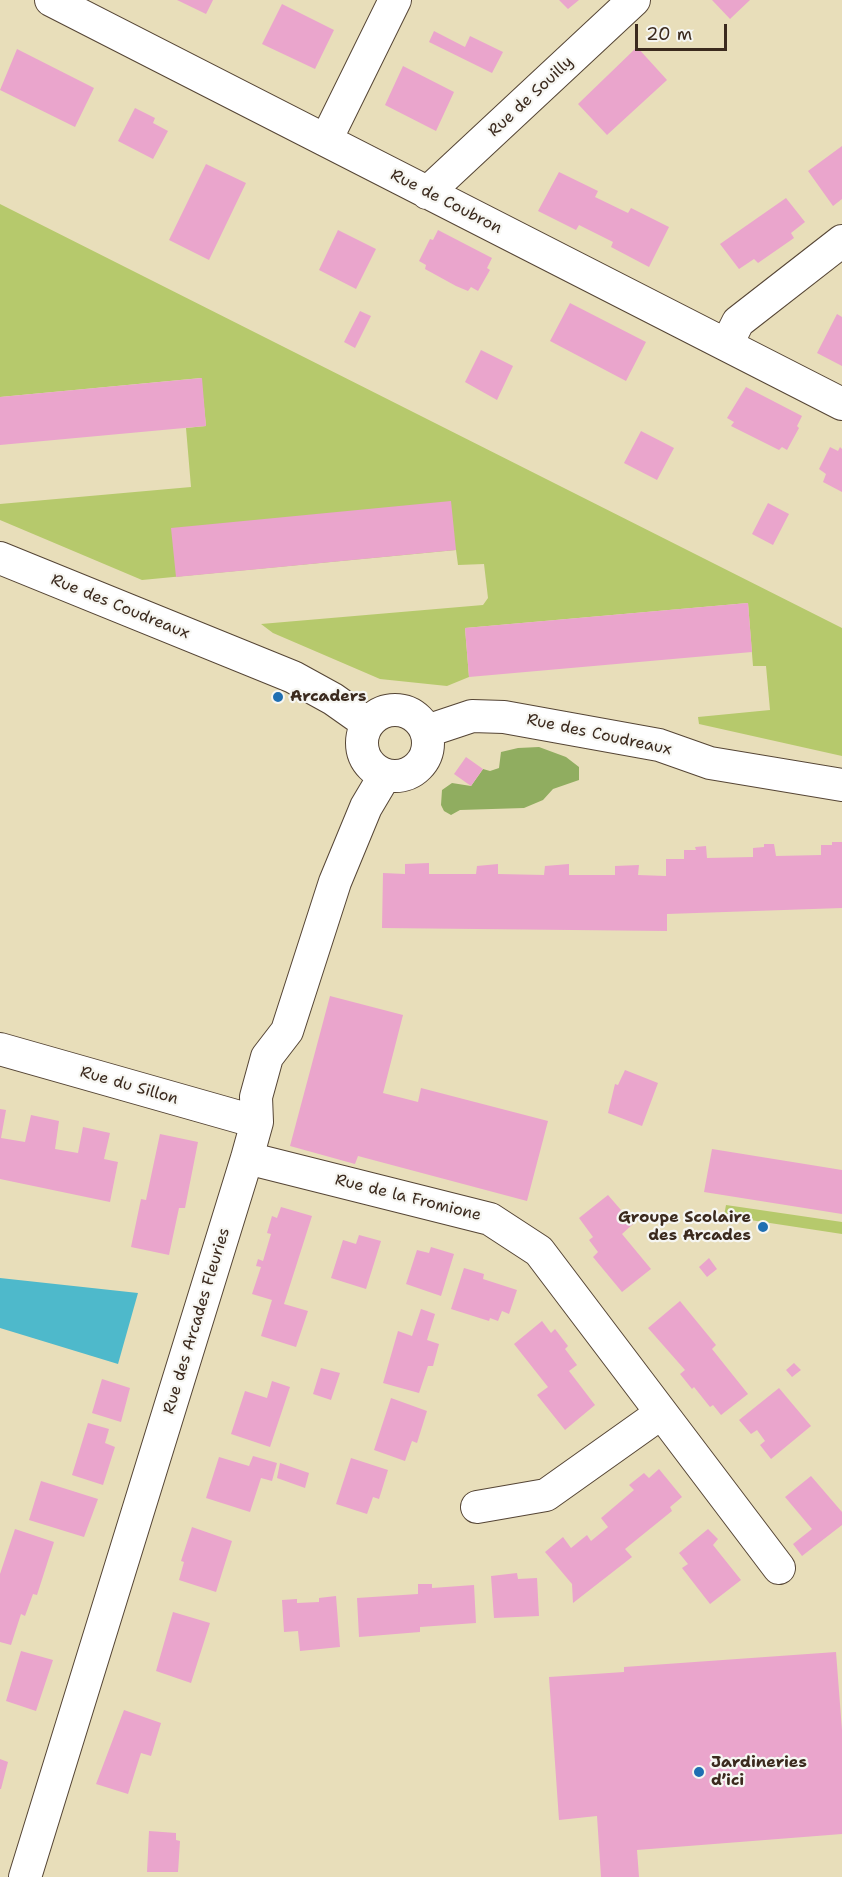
<!DOCTYPE html>
<html>
<head>
<meta charset="utf-8">
<style>
	body { margin:0 }
	#map { position:relative; width:842px; height:1877px; overflow:hidden; background:#e8deba; font-family:"Shantell Sans",sans-serif }
	canvas { display:block }
	.scale { position:absolute; left:635px; top:24px; width:92px; height:27px; box-sizing:border-box; border:3px solid #3b2a1e; border-top:0; padding-left:8px; font-size:18px; line-height:21px; white-space:nowrap; color:#3b2a1e; -webkit-text-stroke:4px #f6f6f2; paint-order:stroke }
</style>
</head>
<body>
<div id="map">
<canvas width="842" height="1877"></canvas>
<div class="scale">20 m</div>
</div>
<script>
const ctx = document.querySelector('canvas').getContext('2d');
ctx.lineJoin = 'round';
function fillPath(path, color) {
  ctx.fillStyle = color;
  ctx.fill(path, 'evenodd');
}
function shape(rows) {
  const path = new Path2D();
  for (const r of rows) {
    if (r.length === 3) {
      path.moveTo(r[0] + r[2], r[1]);
      path.arc(r[0], r[1], r[2], 0, 2 * Math.PI);
      continue;
    }
    path.moveTo(r[0], r[1]);
    for (let i = 2; i < r.length; i += 2) path.lineTo(r[i], r[i + 1]);
  }
  return path;
}
function strokePath(path, color, width, dash) {
  ctx.strokeStyle = color;
  ctx.lineWidth = width;
  ctx.lineCap = dash ? 'butt' : 'round';
  ctx.setLineDash(dash || []);
  ctx.stroke(path);
}
function drawText(font, color, halo, rows, align = 'center') {
  ctx.font = font + ' "Shantell Sans",sans-serif';
  ctx.lineWidth = 4.5;
  ctx.setLineDash([]);
  ctx.textBaseline = 'middle';
  ctx.strokeStyle = halo;
  ctx.fillStyle = color;
  for (const [text, x, y, turn = 0] of rows) {
    ctx.save();
    ctx.translate(x, y);
    ctx.rotate((+turn || 0) * Math.PI / 180);
    ctx.textAlign = isNaN(turn) ? turn : align;
    if (halo) ctx.strokeText(text, 0, 0);
    ctx.fillText(text, 0, 0);
    ctx.restore();
  }
}
const green = shape([
	[0,204,842,628,842,756,699,724,698,717,770,710,766,666,753,666,748,603,465,628,469,677,447,686,380,679,273,633,261,624,483,605,488,598,484,564,458,565,456,550,142,580,0,520,0,504,191,487,186,428,206,426,201,378,0,397],
	[726,1205,842,1222,842,1234,724,1216]
]);
const forest = shape([
	[539,747,566,757,579,767,579,780,553,789,543,800,524,808,460,810,451,815,444,811,441,805,442,790,452,783,471,786,483,769,490,771,499,768,501,752,518,748]
]);
const water = shape([
	[0,1278,138,1293,118,1364,0,1328]
]);
const building = shape([
	[177,0,213,0,206,14],
	[559,0,579,0,568,9],
	[712,0,750,0,730,19],
	[282,4,334,30,315,69,262,44],
	[434,31,465,47,470,36,503,52,492,73,429,42],
	[637,47,667,80,607,135,578,104],
	[17,49,94,88,75,127,0,90],
	[403,66,454,92,436,131,385,105],
	[135,108,155,118,153,123,168,131,153,159,118,141],
	[842,146,842,199,833,206,808,171],
	[206,164,246,183,209,260,169,240],
	[559,172,598,191,595,197,628,213,631,208,669,227,649,267,611,247,613,242,579,225,576,230,538,211],
	[786,198,805,222,791,233,794,238,758,263,754,259,739,269,720,244],
	[338,230,376,249,356,289,319,270],
	[438,230,492,258,487,268,490,270,478,291,471,287,468,291,456,286,425,269,426,265,419,261,430,239,433,240],
	[570,303,646,342,626,381,550,341],
	[360,311,371,316,355,348,344,342],
	[837,314,842,317,842,366,817,353],
	[481,350,513,366,497,400,465,382],
	[202,378,206,426,0,445,0,397],
	[746,387,802,416,797,426,799,428,787,450,782,447,779,450,731,426,734,422,727,418],
	[641,431,674,448,657,480,624,463],
	[830,447,838,451,840,447,842,449,842,492,823,482,826,474,819,469],
	[451,501,456,550,176,577,171,528],
	[768,503,789,514,773,545,752,534],
	[748,603,752,652,469,677,465,628],
	[466,757,483,769,471,786,454,774],
	[832,842,842,842,842,908,667,914,667,931,382,928,383,873,405,874,405,864,429,863,429,874,476,874,477,866,498,864,498,874,544,875,545,866,569,864,569,875,615,875,615,866,639,865,638,875,666,876,666,859,684,859,684,850,696,850,695,847,706,846,707,858,753,857,753,848,764,847,764,844,774,844,776,856,821,855,821,845,832,845],
	[330,996,403,1015,383,1093,418,1102,421,1088,548,1121,527,1201,358,1156,355,1164,290,1146],
	[625,1070,658,1083,642,1126,608,1113,615,1084,618,1085],
	[0,1109,6,1110,1,1138,25,1142,31,1115,59,1121,55,1149,78,1153,83,1127,110,1133,104,1159,118,1162,110,1202,0,1179],
	[160,1134,198,1142,185,1208,179,1208,169,1255,131,1247,141,1199,146,1200],
	[712,1149,842,1170,842,1214,704,1192],
	[608,1195,633,1224,622,1234,651,1269,622,1292,593,1257,598,1252,589,1240,593,1237,579,1218],
	[281,1207,312,1216,284,1304,308,1311,296,1347,261,1336,272,1300,252,1294,261,1267,256,1266,258,1259,263,1261,271,1234,267,1233,272,1216,277,1218],
	[359,1235,381,1241,366,1289,331,1278,343,1240,356,1244],
	[431,1247,454,1254,441,1296,406,1284,417,1250,429,1253],
	[709,1258,717,1269,707,1277,699,1267],
	[464,1268,484,1274,483,1279,517,1290,509,1314,502,1311,498,1321,490,1318,489,1321,451,1309],
	[680,1301,716,1345,712,1349,748,1394,721,1415,713,1405,710,1407,694,1387,692,1389,680,1374,685,1370,648,1328],
	[421,1309,435,1314,427,1340,439,1344,433,1366,428,1366,419,1393,383,1383,398,1331,412,1336],
	[542,1321,551,1333,555,1329,568,1346,565,1349,577,1365,569,1371,595,1405,565,1430,537,1395,548,1387,514,1344],
	[794,1363,801,1370,792,1377,786,1370],
	[321,1368,340,1373,331,1400,313,1394],
	[102,1379,130,1388,121,1422,92,1413],
	[272,1381,290,1387,270,1447,231,1434,245,1391,267,1398],
	[779,1388,811,1426,771,1459,760,1445,765,1441,757,1430,751,1434,739,1420],
	[391,1398,427,1411,417,1443,412,1441,405,1461,374,1450],
	[88,1423,109,1429,105,1443,115,1447,103,1485,72,1475],
	[253,1456,277,1463,272,1481,261,1478,250,1512,206,1498,219,1457,249,1466],
	[351,1458,388,1470,379,1499,373,1497,367,1514,336,1504],
	[280,1463,309,1473,305,1488,277,1478],
	[659,1469,682,1497,670,1507,672,1511,625,1549,632,1557,573,1603,572,1584,545,1552,563,1537,571,1548,587,1535,591,1541,608,1527,601,1518,634,1490,629,1485,644,1473,649,1478],
	[811,1476,842,1512,842,1525,802,1556,793,1544,812,1529,785,1497],
	[41,1481,98,1499,84,1537,29,1520],
	[192,1527,232,1541,216,1592,179,1580,184,1562,181,1561],
	[15,1529,54,1542,37,1595,33,1594,25,1616,21,1614,11,1645,0,1642,0,1574],
	[708,1529,718,1539,713,1545,741,1580,710,1604,682,1568,688,1564,679,1553],
	[517,1573,518,1579,537,1578,539,1616,494,1618,491,1576],
	[418,1584,432,1584,432,1588,474,1585,476,1623,420,1627,420,1632,359,1637,357,1598,418,1594],
	[336,1596,340,1647,300,1651,298,1631,284,1632,282,1600,297,1599,297,1603,319,1602,319,1598],
	[173,1612,210,1623,191,1683,156,1671],
	[21,1651,53,1660,36,1711,6,1701],
	[836,1652,842,1730,842,1834,637,1850,639,1877,601,1877,597,1816,559,1820,549,1677,624,1672,624,1667],
	[124,1710,161,1723,151,1756,141,1753,128,1794,96,1784],
	[0,1759,8,1762,1,1789,0,1789],
	[149,1831,176,1833,176,1840,180,1841,178,1872,147,1872]
]);
const minor = shape([
	[51,0,842,404],
	[326,140,395,0],
	[427,193,634,0],
	[727,344,738,322,842,241],
	[0,558,293,677,333,699,367,723],
	[395,743,33],
	[427,731,472,716,504,717,659,745,710,763,842,785],
	[0,1049,257,1122],
	[247,1158,490,1219,539,1251,779,1568],
	[477,1507,546,1495,660,1414],
	[25,1877,247,1158,257,1122,256,1097,267,1057,287,1031,335,882,366,807,385,775]
]);
const markers = [
	[278,697,6,"#1f6fb2"],
	[763,1227,6,"#1f6fb2"],
	[699,1772,6,"#1f6fb2"]
];
const streetNames = [
	["Rue de Souilly",531,97,-43],
	["Rue de Coubron",446,202,27],
	["Rue des Coudreaux",120,607,22],
	["Rue des Coudreaux",599,735,12],
	["Rue du Sillon",129,1086,16],
	["Rue de la Fromione",408,1198,14],
	["Rue des Arcades Fleuries",197,1321,-73]
];
const poiNames = [
	["Arcaders",290,697],
	["Groupe Scolaire",751,1218,"right"],
	["des Arcades",751,1236,"right"],
	["Jardineries",711,1763],
	["d’ici",711,1781]
];
fillPath(green, '#b6c96c');
fillPath(forest, '#90ad60');
fillPath(water, '#4eb9cb');
fillPath(building, '#eaa5cc');
strokePath(minor, '#554535', 34);
strokePath(minor, '#fff', 32);
for (const [x, y, r, color] of markers) {
  const dot = new Path2D();
  dot.arc(x, y, r, 0, 2 * Math.PI);
  ctx.fillStyle = color;
  ctx.fill(dot);
  strokePath(dot, '#f6f6f2', 2);
}
drawText('16px', '#3b2a1e', '#f6f6f2', streetNames);
drawText('bold 16px', '#3b2a1e', '#f6f6f2', poiNames, 'left');
</script>
</body>
</html>
